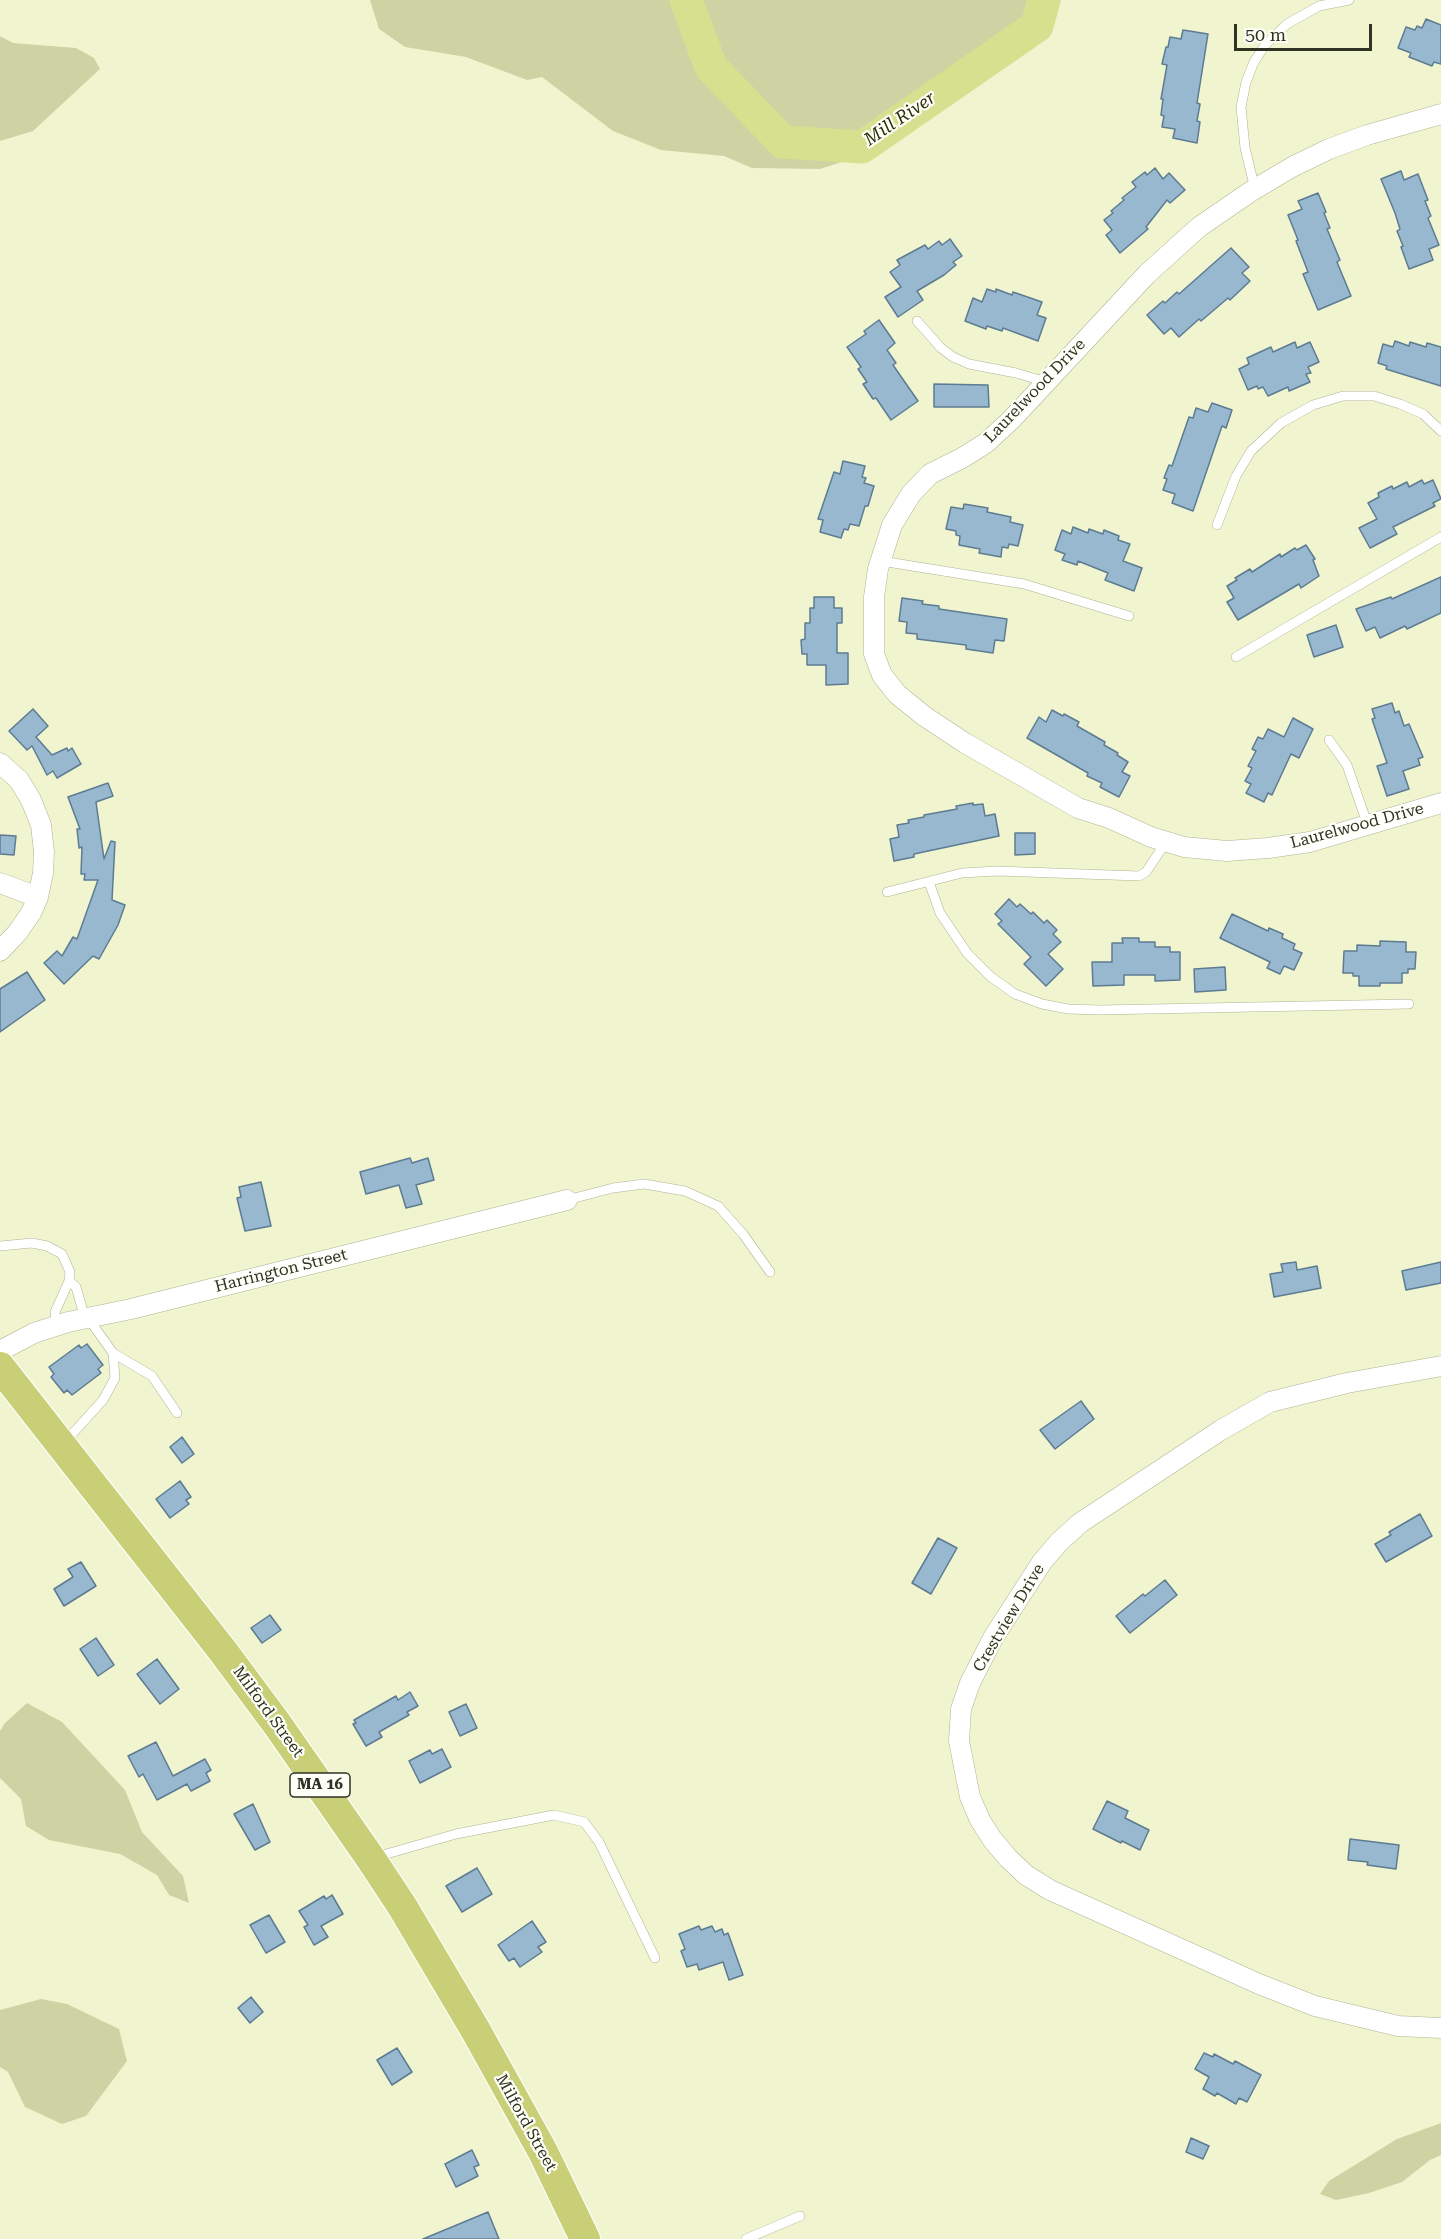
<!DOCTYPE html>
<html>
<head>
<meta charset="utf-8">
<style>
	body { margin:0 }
	#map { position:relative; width:1441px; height:2239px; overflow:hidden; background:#f0f5d0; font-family:"Roboto Serif",serif }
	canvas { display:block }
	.scale { position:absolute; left:1234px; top:24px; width:138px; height:27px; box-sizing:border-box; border:3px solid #303224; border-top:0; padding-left:8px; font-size:18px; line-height:21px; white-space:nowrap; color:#303224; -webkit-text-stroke:4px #fefff7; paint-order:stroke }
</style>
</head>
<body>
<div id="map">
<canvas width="1441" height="2239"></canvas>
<div class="scale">50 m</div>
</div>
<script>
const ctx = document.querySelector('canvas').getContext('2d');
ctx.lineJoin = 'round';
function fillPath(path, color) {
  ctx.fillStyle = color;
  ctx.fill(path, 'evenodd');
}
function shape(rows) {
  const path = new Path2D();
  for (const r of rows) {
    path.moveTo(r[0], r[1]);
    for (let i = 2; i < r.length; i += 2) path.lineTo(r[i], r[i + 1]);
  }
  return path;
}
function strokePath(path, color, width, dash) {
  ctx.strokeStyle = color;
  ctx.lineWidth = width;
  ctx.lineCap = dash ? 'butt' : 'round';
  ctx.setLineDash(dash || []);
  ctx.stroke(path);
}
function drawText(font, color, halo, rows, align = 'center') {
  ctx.font = font + ' "Roboto Serif",serif';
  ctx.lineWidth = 4.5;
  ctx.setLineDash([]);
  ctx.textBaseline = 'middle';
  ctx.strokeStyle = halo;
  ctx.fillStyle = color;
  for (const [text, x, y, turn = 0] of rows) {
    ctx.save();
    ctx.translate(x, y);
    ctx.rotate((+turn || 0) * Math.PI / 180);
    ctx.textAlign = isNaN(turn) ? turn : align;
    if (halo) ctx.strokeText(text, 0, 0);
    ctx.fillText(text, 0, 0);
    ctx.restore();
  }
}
const green = shape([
	[370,0,1061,0,1039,18,939,89,900,131,869,153,820,169,752,168,724,156,661,150,613,131,542,77,527,80,466,57,405,47,379,29],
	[0,36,13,43,76,48,94,58,100,69,33,131,0,141],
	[27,1703,62,1722,125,1790,142,1832,183,1876,189,1903,169,1895,157,1875,120,1854,49,1840,26,1826,21,1799,0,1778,0,1731,5,1723],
	[41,1999,67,2004,119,2029,127,2061,86,2116,62,2124,25,2107,8,2072,0,2067,0,2010],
	[1441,2123,1441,2155,1430,2160,1402,2182,1369,2193,1336,2200,1320,2194,1329,2181,1397,2139]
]);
const river = shape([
	[686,0,711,67,783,142,862,147,1037,26,1044,0]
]);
const building = shape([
	[1426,19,1441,25,1441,64,1434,62,1432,66,1409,57,1411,53,1398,48,1406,27,1415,30,1417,26,1422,28,1426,19],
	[1183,30,1208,34,1197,103,1200,104,1197,121,1200,122,1197,143,1173,138,1175,129,1162,127,1164,116,1161,115,1163,99,1161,99,1167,65,1162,64,1166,47,1168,47,1170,37,1181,39,1183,30],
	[1155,168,1163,179,1169,173,1185,190,1170,203,1167,200,1146,227,1148,229,1120,253,1106,235,1112,230,1104,220,1113,213,1111,211,1124,200,1122,198,1136,187,1132,182,1145,172,1147,175,1155,168],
	[1401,171,1404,180,1418,174,1428,200,1425,201,1431,216,1428,218,1439,245,1429,249,1433,260,1409,269,1401,247,1403,246,1397,231,1400,229,1395,213,1381,179,1401,171],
	[1318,193,1326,212,1324,213,1330,228,1327,229,1340,260,1337,262,1351,296,1318,310,1303,274,1308,272,1296,241,1298,240,1288,215,1302,209,1298,201,1318,193],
	[950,239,962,256,953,262,956,265,944,275,917,291,923,300,898,317,885,297,901,287,890,272,900,265,897,260,925,245,928,249,939,241,942,245,950,239],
	[1231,248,1249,267,1242,273,1250,281,1230,300,1228,298,1201,321,1199,319,1179,337,1171,328,1164,334,1147,315,1163,301,1165,303,1177,292,1179,294,1231,248],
	[987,289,996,292,996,289,1012,295,1013,292,1042,302,1037,315,1046,318,1038,341,1003,328,1002,331,987,326,986,329,965,321,973,298,982,302,987,289],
	[879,320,895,343,887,350,896,363,893,365,918,401,891,420,876,398,873,399,863,384,867,382,858,369,861,367,847,347,866,334,864,331,879,320],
	[1395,341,1409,346,1410,342,1426,347,1427,343,1441,347,1441,386,1389,370,1386,369,1387,366,1378,363,1383,344,1393,347,1395,341],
	[1295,342,1297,348,1310,342,1319,362,1308,367,1311,373,1306,374,1310,382,1289,391,1288,387,1268,396,1263,387,1258,389,1257,386,1248,390,1239,369,1249,364,1247,358,1271,347,1273,352,1295,342],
	[934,384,988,385,989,407,934,407,934,384],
	[1212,403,1232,410,1226,428,1222,426,1193,511,1172,503,1175,494,1163,490,1167,479,1164,478,1169,465,1172,466,1189,417,1193,418,1196,408,1208,412,1212,403],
	[843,461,865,466,862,477,866,478,864,483,874,486,868,506,865,506,859,526,850,524,848,530,844,529,841,538,820,532,823,520,818,519,834,472,840,474,843,461],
	[1422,480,1424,484,1433,480,1441,499,1433,503,1435,506,1393,527,1397,534,1370,548,1359,528,1377,519,1368,503,1379,497,1378,493,1392,486,1393,489,1407,482,1409,487,1422,480],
	[964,504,988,508,987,512,1011,517,1010,522,1023,525,1018,546,1009,544,1008,548,1002,547,1001,557,979,553,980,549,959,545,960,536,956,535,956,531,946,529,951,507,963,509,964,504],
	[1073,527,1088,533,1089,529,1103,534,1104,530,1119,536,1118,540,1130,544,1123,561,1142,568,1134,591,1105,580,1108,573,1078,561,1077,565,1062,560,1065,554,1055,550,1062,530,1071,534,1073,527],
	[1306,545,1315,559,1313,560,1319,576,1301,588,1299,584,1238,620,1227,602,1234,598,1227,586,1237,580,1235,578,1250,569,1252,572,1280,554,1281,557,1295,548,1297,550,1306,545],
	[1441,577,1441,613,1407,629,1405,626,1380,638,1375,627,1366,631,1356,609,1391,597,1392,599,1441,577],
	[814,597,834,597,834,608,842,608,842,623,837,623,837,653,848,653,848,684,826,685,826,665,807,665,807,654,802,654,801,640,805,639,805,623,810,623,810,608,814,608,814,597],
	[902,598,923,601,922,604,939,606,939,609,1007,619,1004,641,995,640,993,653,966,649,966,645,917,639,917,634,906,633,907,622,899,621,902,598],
	[1336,625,1343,647,1314,657,1307,635,1336,625],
	[1392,703,1395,713,1399,711,1404,726,1409,724,1423,757,1418,759,1420,765,1403,771,1409,789,1387,796,1377,766,1387,763,1372,719,1375,718,1372,709,1392,703],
	[33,709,48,726,36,737,52,755,67,748,68,751,72,748,81,764,57,778,53,771,47,775,32,746,27,750,9,731,33,709],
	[1052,710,1063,716,1064,714,1079,722,1077,726,1105,742,1104,745,1118,753,1117,755,1128,762,1122,772,1130,776,1119,797,1100,787,1102,783,1087,776,1088,773,1027,738,1039,717,1046,722,1052,710],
	[1293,718,1313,729,1299,758,1291,754,1272,795,1268,793,1264,802,1246,793,1251,784,1245,781,1252,768,1248,766,1256,751,1252,749,1258,737,1263,739,1268,729,1284,737,1293,718],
	[108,783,113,796,96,802,104,859,111,841,115,842,112,900,125,905,118,925,99,959,93,956,64,984,44,963,57,951,62,956,73,937,77,939,98,880,84,880,85,874,81,874,82,847,79,848,77,829,80,829,68,797,108,783],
	[973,803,973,805,983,804,985,816,995,814,999,836,914,854,914,857,894,861,890,839,899,837,897,825,909,823,908,820,924,817,924,815,957,809,956,806,973,803],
	[1015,833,1035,833,1035,854,1015,855,1015,833],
	[0,835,16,836,14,855,0,854,0,835],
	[1009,899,1017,907,1020,904,1031,914,1033,912,1044,923,1047,920,1057,930,1053,934,1061,942,1048,954,1063,969,1046,986,1024,964,1031,957,998,924,1002,921,995,914,1009,899],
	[1232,914,1268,931,1269,928,1283,934,1282,938,1295,944,1293,949,1302,953,1294,970,1284,966,1280,974,1267,968,1270,962,1220,938,1232,914],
	[1122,938,1139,938,1139,942,1155,942,1155,947,1170,947,1170,952,1180,952,1180,980,1155,981,1155,975,1124,975,1124,985,1093,986,1092,962,1112,962,1112,943,1123,943,1122,938],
	[1380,941,1406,942,1406,952,1416,952,1415,969,1408,969,1408,973,1402,973,1402,983,1380,983,1380,986,1359,986,1359,976,1353,976,1353,973,1343,973,1344,951,1357,951,1357,945,1380,946,1380,941],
	[1225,967,1226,990,1195,992,1194,969,1225,967],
	[27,972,45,1000,0,1032,0,989,27,972],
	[410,1158,412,1163,428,1158,434,1180,416,1185,422,1204,406,1208,399,1185,366,1194,360,1172,410,1158],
	[261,1182,271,1226,245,1231,237,1198,241,1197,239,1187,261,1182],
	[1296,1262,1297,1270,1317,1266,1321,1288,1274,1297,1270,1274,1283,1272,1281,1264,1296,1262],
	[1441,1262,1441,1283,1406,1290,1402,1271,1441,1262],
	[87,1344,103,1365,98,1369,101,1373,72,1395,67,1390,64,1393,51,1377,54,1374,49,1367,79,1345,81,1348,87,1344],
	[1081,1401,1094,1419,1055,1449,1040,1430,1081,1401],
	[182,1437,194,1454,182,1463,170,1447,182,1437],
	[180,1481,191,1497,186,1500,189,1504,170,1518,156,1499,180,1481],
	[1420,1514,1432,1536,1386,1562,1375,1544,1391,1535,1389,1532,1420,1514],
	[938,1538,957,1548,931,1594,912,1583,938,1538],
	[81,1562,96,1586,64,1606,54,1589,73,1577,68,1569,81,1562],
	[1165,1580,1177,1595,1130,1633,1116,1616,1143,1594,1145,1596,1165,1580],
	[270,1615,281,1630,262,1643,251,1628,270,1615],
	[96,1638,114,1665,98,1676,80,1649,96,1638],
	[157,1659,179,1689,160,1704,137,1674,157,1659],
	[410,1692,418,1706,407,1712,409,1715,379,1732,382,1737,366,1746,353,1724,356,1723,354,1720,396,1696,398,1700,410,1692],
	[466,1704,477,1728,460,1736,449,1712,466,1704],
	[156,1742,173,1776,205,1759,211,1770,206,1773,210,1781,191,1791,187,1784,157,1800,143,1774,139,1777,128,1756,156,1742],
	[442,1749,451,1767,420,1783,409,1761,430,1750,432,1754,442,1749],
	[1107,1801,1128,1811,1125,1818,1149,1830,1140,1850,1122,1841,1121,1843,1093,1829,1107,1801],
	[253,1804,270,1842,255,1850,234,1814,253,1804],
	[1350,1839,1399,1845,1396,1869,1367,1865,1368,1862,1348,1860,1350,1839],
	[477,1868,492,1894,462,1912,446,1886,477,1868],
	[332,1895,343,1914,321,1926,328,1937,314,1945,304,1927,308,1925,299,1911,324,1896,326,1899,332,1895],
	[269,1915,285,1942,266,1953,250,1925,269,1915],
	[532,1921,546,1942,538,1947,542,1952,520,1967,514,1958,509,1961,498,1945,532,1921],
	[699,1926,701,1930,712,1926,715,1932,722,1929,724,1935,728,1933,743,1975,729,1980,723,1962,699,1970,697,1964,687,1967,681,1951,685,1949,679,1934,699,1926],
	[251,1997,263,2012,250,2023,238,2008,251,1997],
	[397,2048,412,2072,392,2085,377,2060,397,2048],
	[1204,2053,1213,2057,1214,2054,1233,2064,1235,2061,1261,2075,1247,2102,1239,2098,1236,2104,1217,2093,1215,2096,1203,2089,1209,2077,1195,2069,1204,2053],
	[1191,2138,1209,2146,1203,2159,1186,2152,1191,2138],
	[472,2150,479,2165,474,2167,478,2176,456,2187,445,2164,472,2150],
	[488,2212,499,2239,423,2239,488,2212]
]);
const service = shape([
	[1255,189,1245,148,1241,107,1246,82,1254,62,1265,45,1287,24,1319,6,1349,0],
	[917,321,941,348,953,357,969,364,1016,373,1046,382],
	[1217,525,1236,476,1251,451,1281,423,1313,405,1343,396,1374,396,1400,404,1423,414,1441,431],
	[881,561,1024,584,1129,616],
	[1236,657,1441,537],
	[1329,740,1347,765,1368,826],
	[929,882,940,913,967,953,991,977,1015,994,1042,1004,1068,1009,1099,1010,1409,1004],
	[887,892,962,873,997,871,1139,876,1146,872,1166,842],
	[567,1200,613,1188,644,1184,685,1191,718,1206,743,1234,770,1272],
	[0,1246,32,1243,47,1246,62,1254,70,1272,69,1281,55,1312,56,1325],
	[69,1281,76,1287,85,1318],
	[113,1353,152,1376,177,1413],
	[65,1442,103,1400,115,1378,113,1353,88,1318],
	[376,1857,456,1834,554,1815,584,1822,599,1842,655,1958],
	[746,2239,800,2216]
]);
const minor = shape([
	[1441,114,1367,135,1329,149,1292,167,1250,192,1199,227,1147,274,1011,420,986,443,962,458,930,474,911,494,892,525,878,569,874,597,874,654,882,675,897,694,924,716,965,743,1078,808,1109,818,1151,837,1184,847,1227,851,1268,848,1310,842,1441,803],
	[0,763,19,780,31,800,41,825,44,852,43,873,38,897,31,913,17,933,0,951],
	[0,883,38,897],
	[0,1351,34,1333,68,1322,131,1309,567,1200],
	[1441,1366,1347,1383,1270,1402,1221,1430,1080,1523,1059,1542,1042,1562,993,1638,970,1683,961,1709,959,1741,970,1797,980,1820,992,1839,1008,1858,1026,1875,1050,1890,1259,1984,1315,2006,1398,2026,1441,2028]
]);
const primary = shape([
	[0,1367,222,1650,277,1724,371,1859,402,1906,476,2031,543,2152,585,2239]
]);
const shields = [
	[320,1785,60]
];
const shieldNames = [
	["MA 16",320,1785]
];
const streetNames = [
	["Laurelwood Drive",1035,391,-46],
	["Laurelwood Drive",1357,826,-15],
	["Harrington Street",281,1271,-14],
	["Crestview Drive",1009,1618,-59],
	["Milford Street",268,1712,54],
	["Milford Street",526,2123,61]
];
const waterNames = [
	["Mill River",900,119,-34]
];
fillPath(green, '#cdd3a3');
strokePath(river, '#d7e08e', 33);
fillPath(building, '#98b8d0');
strokePath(building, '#5d7b91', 1.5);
strokePath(service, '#afb491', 10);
strokePath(minor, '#afb491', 21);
strokePath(primary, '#fff', 32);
strokePath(service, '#fff', 9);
strokePath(minor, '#fff', 20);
strokePath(primary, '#c9cf76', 30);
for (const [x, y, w] of shields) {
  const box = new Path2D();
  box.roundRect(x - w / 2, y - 12, w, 24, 4.5);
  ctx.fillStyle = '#fefff7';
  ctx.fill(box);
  strokePath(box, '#303224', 1.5);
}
drawText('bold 15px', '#303224', null, shieldNames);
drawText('16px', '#303224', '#fefff7', streetNames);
drawText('italic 18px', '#2b2e0a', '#fefff7', waterNames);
</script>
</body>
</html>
